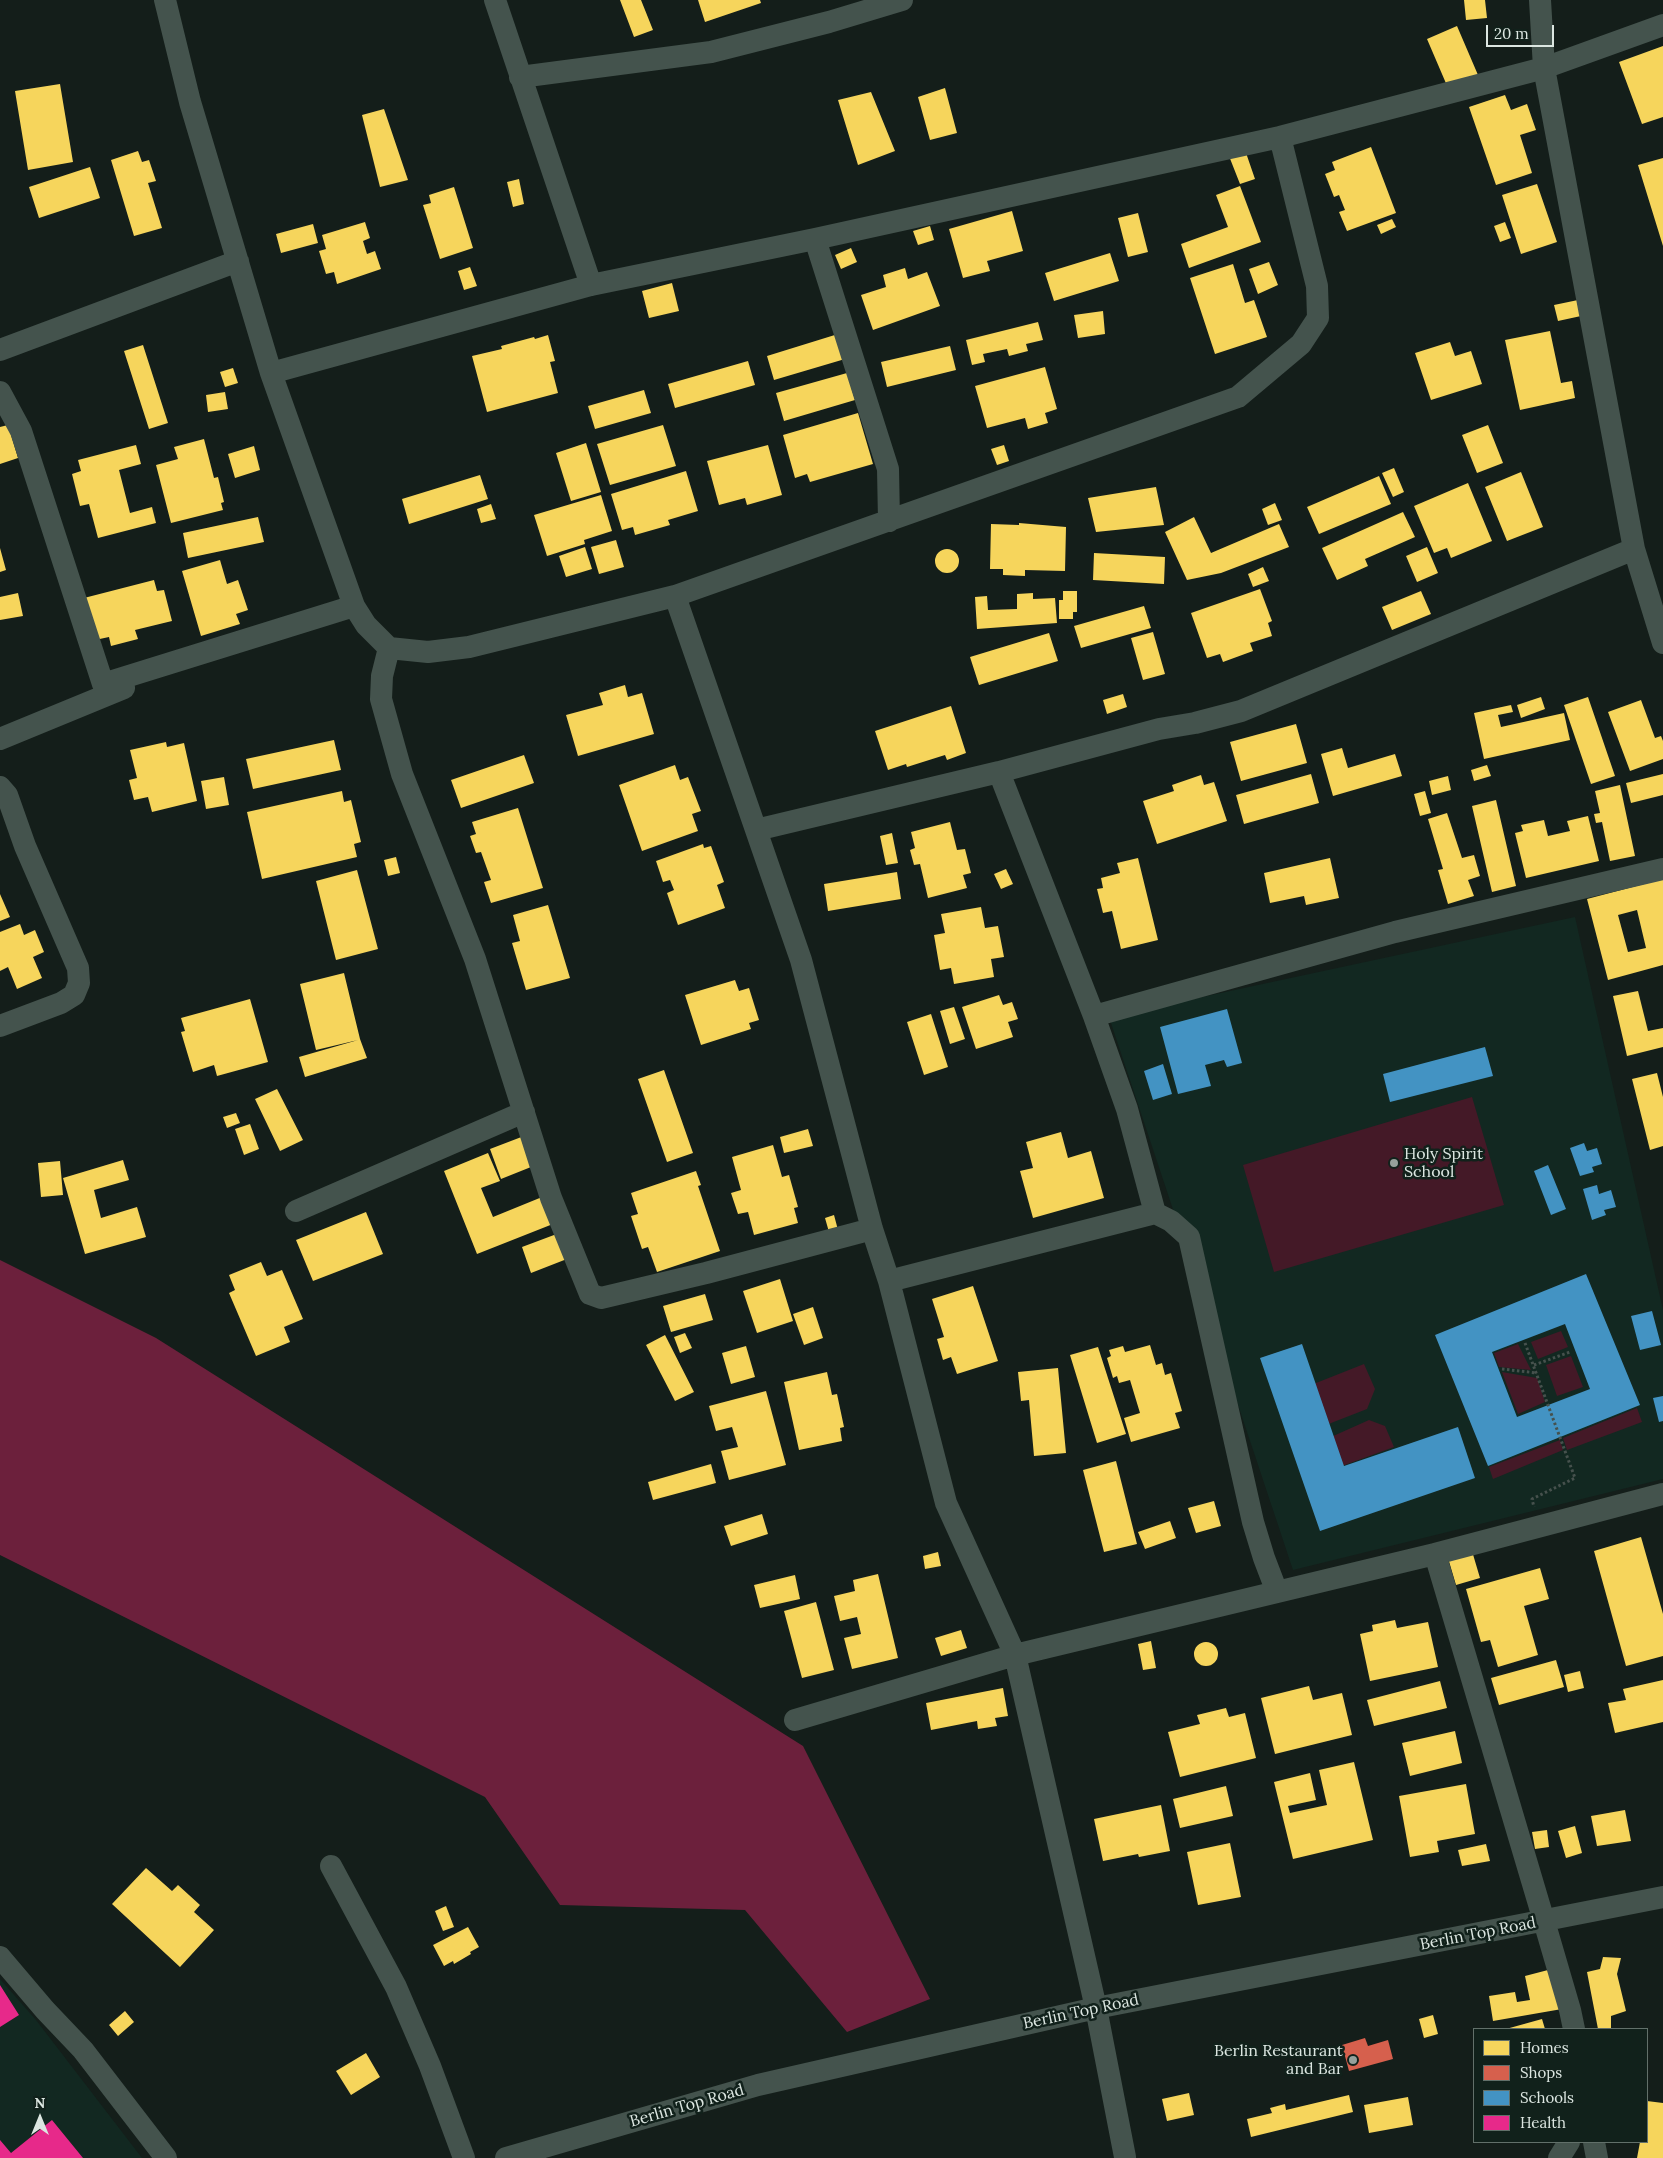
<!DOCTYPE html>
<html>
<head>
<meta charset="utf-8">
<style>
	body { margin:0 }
	#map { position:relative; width:1663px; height:2158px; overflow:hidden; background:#141e1a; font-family:Lora,serif }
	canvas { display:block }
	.legend { position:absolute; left:1473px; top:2028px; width:175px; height:115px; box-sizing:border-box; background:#11211b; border:1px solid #62706a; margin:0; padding:6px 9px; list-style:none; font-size:15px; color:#dce6e1 }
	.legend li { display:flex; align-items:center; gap:10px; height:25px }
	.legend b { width:25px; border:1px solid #62706a }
	.north { position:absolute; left:15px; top:2093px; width:50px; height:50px; -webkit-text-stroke:4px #11211b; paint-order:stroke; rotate:0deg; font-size:14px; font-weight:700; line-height:20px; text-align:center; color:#dce6e1 }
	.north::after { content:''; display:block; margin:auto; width:18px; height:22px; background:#dce6e1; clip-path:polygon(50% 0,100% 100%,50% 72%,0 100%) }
	.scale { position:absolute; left:1486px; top:25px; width:68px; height:22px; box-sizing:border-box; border:2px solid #dce6e1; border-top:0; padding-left:6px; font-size:15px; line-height:18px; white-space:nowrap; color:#dce6e1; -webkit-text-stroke:4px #11211b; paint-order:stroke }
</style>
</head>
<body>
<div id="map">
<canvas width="1663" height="2158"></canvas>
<ul class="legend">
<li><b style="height:14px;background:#f6d55c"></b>Homes</li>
<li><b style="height:14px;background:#d6604d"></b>Shops</li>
<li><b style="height:14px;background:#4393c3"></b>Schools</li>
<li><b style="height:14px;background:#e7298a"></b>Health</li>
</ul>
<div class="north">N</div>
<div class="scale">20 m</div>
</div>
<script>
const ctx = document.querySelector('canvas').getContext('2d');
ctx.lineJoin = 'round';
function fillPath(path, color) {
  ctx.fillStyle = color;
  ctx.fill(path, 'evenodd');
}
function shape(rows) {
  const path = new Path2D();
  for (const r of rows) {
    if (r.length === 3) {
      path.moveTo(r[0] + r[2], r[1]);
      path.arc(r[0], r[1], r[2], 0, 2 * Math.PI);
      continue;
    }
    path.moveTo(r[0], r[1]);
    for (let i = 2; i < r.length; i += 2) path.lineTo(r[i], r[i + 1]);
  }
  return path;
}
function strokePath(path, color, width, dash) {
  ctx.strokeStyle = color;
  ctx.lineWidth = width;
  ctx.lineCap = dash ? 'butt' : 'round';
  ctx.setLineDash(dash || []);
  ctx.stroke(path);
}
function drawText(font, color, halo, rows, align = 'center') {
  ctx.font = font + ' Lora,serif';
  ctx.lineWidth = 5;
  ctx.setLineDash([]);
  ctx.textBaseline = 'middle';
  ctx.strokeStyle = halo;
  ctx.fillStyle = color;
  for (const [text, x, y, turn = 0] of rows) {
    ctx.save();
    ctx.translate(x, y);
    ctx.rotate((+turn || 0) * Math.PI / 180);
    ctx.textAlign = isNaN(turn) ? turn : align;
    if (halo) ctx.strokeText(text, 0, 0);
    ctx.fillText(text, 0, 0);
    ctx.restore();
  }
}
const built = shape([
	[1575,917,1663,1310,1663,1479,1293,1570,1109,1017],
	[0,1979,36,2020,142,2158,0,2158]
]);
const green = shape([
	[1472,1097,1504,1205,1274,1272,1243,1165],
	[1561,1331,1568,1347,1538,1359,1531,1342],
	[1518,1344,1531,1370,1499,1367,1494,1353],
	[1571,1356,1583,1387,1557,1396,1546,1365],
	[1364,1364,1375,1389,1367,1409,1326,1425,1311,1385],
	[1502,1372,1537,1378,1545,1402,1518,1414],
	[1637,1408,1642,1422,1567,1450,1563,1438],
	[1369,1420,1385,1426,1394,1447,1342,1466,1331,1437],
	[1560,1440,1563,1450,1493,1479,1489,1467]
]);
const forest = shape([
	[0,1260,156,1338,803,1746,930,1999,847,2032,745,1910,560,1905,485,1797,0,1555]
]);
const homes = shape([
	[620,0,641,0,653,30,634,37],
	[698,0,760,0,761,3,705,22],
	[1464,0,1485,0,1487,18,1466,20],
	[1457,26,1478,75,1448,88,1427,39],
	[1663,46,1663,117,1642,124,1619,62],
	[60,84,73,162,28,170,15,91],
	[945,88,957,133,930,140,918,97],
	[871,92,895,151,858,165,838,100],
	[1505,95,1511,110,1527,104,1536,130,1520,135,1532,173,1496,185,1469,107],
	[384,109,408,180,380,187,362,115],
	[1371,147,1396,213,1347,231,1339,212,1345,210,1339,195,1334,197,1325,174,1335,170,1332,162],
	[1245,150,1255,179,1240,184,1229,156],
	[138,151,142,162,149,160,156,181,148,183,162,228,134,236,111,160],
	[1663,158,1663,246,1638,165],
	[90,167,100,198,39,218,29,187],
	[519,179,524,204,513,207,507,182],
	[1537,184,1557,242,1521,254,1502,195],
	[1240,186,1261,242,1189,268,1181,244,1228,227,1216,195],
	[454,187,473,248,440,259,423,205,431,203,429,195],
	[1012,211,1023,251,987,261,990,271,963,278,949,229],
	[1138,213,1148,252,1128,257,1118,218],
	[1392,219,1396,227,1381,234,1377,225],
	[365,222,370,238,363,241,367,254,375,251,381,269,337,284,334,272,326,274,319,251,326,249,322,235],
	[1505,222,1511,238,1500,242,1494,226],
	[313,224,318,243,281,253,276,234],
	[930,226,934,240,918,245,913,231],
	[851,248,857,262,841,269,835,255],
	[1110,253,1119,281,1054,301,1045,273],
	[1269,262,1278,285,1258,294,1249,269],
	[1233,264,1245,303,1254,300,1267,337,1215,354,1190,278],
	[470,267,477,286,464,290,458,271],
	[905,268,908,279,927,272,940,306,873,330,861,295,886,287,883,275],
	[672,283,679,311,649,318,642,291],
	[1578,300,1581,316,1558,321,1554,305],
	[1103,311,1105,334,1078,338,1074,315],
	[1038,322,1043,340,1026,344,1028,351,1009,356,1007,349,983,354,985,362,972,365,966,340],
	[1550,331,1561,383,1572,381,1575,398,1520,410,1505,340],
	[838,334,845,359,774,380,767,356],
	[548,335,555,361,550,362,558,393,487,412,472,356,502,349,501,346,534,337,535,339],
	[1450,342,1455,356,1471,351,1482,384,1431,400,1415,353],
	[143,345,168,423,149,429,124,351],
	[950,346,956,370,887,387,881,362],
	[748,361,755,385,675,408,668,384],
	[1045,367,1057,409,1045,413,1048,423,1028,429,1025,418,987,428,975,386],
	[233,368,238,383,225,387,220,372],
	[847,373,855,400,784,421,776,393],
	[644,390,651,413,595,429,588,406],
	[225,392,228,409,208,412,206,395],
	[858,413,873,464,810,482,807,474,795,478,783,435],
	[8,425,18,458,0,464,0,427],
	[663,425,676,466,610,485,597,444],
	[1488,425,1503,463,1477,473,1462,435],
	[204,439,214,478,218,477,224,502,221,503,223,510,171,523,156,465,178,459,174,447],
	[586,443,601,492,571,501,556,453],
	[136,445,141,464,119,470,130,513,152,507,156,523,98,538,89,504,80,506,72,474,81,471,78,460],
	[768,445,782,495,747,505,745,498,719,505,707,461],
	[1004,445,1009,461,997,465,991,449],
	[254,446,260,470,235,478,228,454],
	[1394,468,1404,492,1393,497,1382,473],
	[686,471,698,511,668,520,670,525,635,535,633,527,622,530,611,494],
	[1521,472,1543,527,1507,541,1485,487],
	[480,475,488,499,409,524,402,499],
	[1379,476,1391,504,1319,534,1307,507],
	[1468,483,1492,541,1451,558,1447,548,1434,553,1414,506],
	[1156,487,1164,525,1096,532,1088,498],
	[601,495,612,531,584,540,585,544,547,556,534,515],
	[1275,503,1282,520,1268,525,1262,509],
	[491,504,496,519,481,523,477,509],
	[1403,512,1415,537,1365,559,1368,566,1337,580,1322,548],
	[258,517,264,542,188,558,183,533],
	[1194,517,1211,553,1279,524,1289,547,1221,573,1187,580,1165,532],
	[1019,523,1066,527,1065,571,1025,570,1025,576,1003,575,1003,569,990,569,991,524,1019,525],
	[616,540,624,567,599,574,591,547],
	[585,547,592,569,566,577,559,556],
	[1427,547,1438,573,1417,582,1406,556],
	[0,548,6,570,0,572],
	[947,561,12],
	[1094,553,1165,557,1164,584,1093,580],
	[220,560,227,584,238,580,248,610,236,614,240,624,201,636,182,571],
	[1263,567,1269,581,1253,587,1248,574],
	[154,580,157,591,164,590,172,621,135,630,138,639,111,646,109,637,95,640,84,598],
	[1260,589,1272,621,1268,623,1272,636,1250,643,1253,651,1223,662,1220,654,1207,658,1191,613],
	[1063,591,1077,591,1077,612,1073,612,1073,619,1059,619,1059,600,1063,600],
	[1421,591,1431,614,1392,630,1382,607],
	[18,593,23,616,0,620,0,597],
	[1033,593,1033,599,1055,598,1057,623,977,629,975,597,987,596,988,610,1017,609,1017,594],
	[1144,606,1151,628,1081,648,1074,626],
	[1153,632,1165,674,1143,680,1131,638],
	[1049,633,1058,661,979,685,970,657],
	[625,685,628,697,642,693,654,734,578,756,566,715,603,705,599,693],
	[1123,694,1127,707,1107,714,1103,700],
	[1541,697,1545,709,1521,718,1517,705],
	[1588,697,1615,776,1591,784,1564,705],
	[1641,700,1655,738,1661,736,1663,741,1663,759,1630,771,1608,712],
	[1511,705,1513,712,1498,715,1501,727,1564,713,1570,740,1484,759,1474,713],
	[951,706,966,753,947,760,945,755,907,767,906,764,888,770,875,731],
	[1296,724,1307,763,1241,781,1230,742],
	[334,740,341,770,253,789,246,759],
	[166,742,167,747,184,743,197,801,152,812,148,797,134,800,129,780,137,778,130,750],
	[1342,748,1348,768,1395,754,1402,776,1333,796,1321,754],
	[524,755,534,783,461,808,451,780],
	[675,765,680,780,688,777,701,811,692,814,698,831,642,851,619,785],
	[1487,765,1491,776,1474,781,1471,770],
	[1311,774,1319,803,1244,824,1236,795],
	[1663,774,1663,795,1631,803,1626,783],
	[1201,775,1204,785,1214,782,1227,821,1157,844,1143,801,1174,791,1172,785],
	[1448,776,1451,790,1432,795,1429,781],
	[224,777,229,805,206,809,201,781],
	[1620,785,1635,856,1610,861,1602,822,1596,823,1594,814,1600,813,1595,791],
	[342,791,344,802,351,800,361,842,354,844,357,857,262,879,247,812],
	[1425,791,1431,813,1420,816,1414,794],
	[1496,800,1516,886,1492,892,1472,806],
	[518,808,543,888,491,903,484,882,491,880,481,852,476,853,470,836,476,834,472,822],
	[1447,813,1462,858,1474,855,1480,876,1468,880,1474,896,1448,904,1438,870,1443,869,1428,819],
	[1588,816,1599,861,1526,878,1515,833,1523,831,1521,825,1544,820,1548,836,1570,831,1567,821],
	[950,822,957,850,965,849,971,873,963,875,967,888,928,898,920,864,914,865,910,850,915,848,911,832],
	[892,833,898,863,886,865,880,836],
	[703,844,704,848,711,846,724,882,717,885,725,908,678,925,667,893,674,890,670,880,663,882,656,861],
	[396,857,400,873,388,876,384,860],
	[1138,858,1158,940,1121,949,1112,911,1103,913,1097,889,1103,888,1101,878,1120,873,1117,863],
	[1330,858,1339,898,1306,905,1304,896,1270,903,1264,873],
	[1006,869,1013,884,1001,889,994,874],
	[357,870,378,949,336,960,316,881],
	[897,872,901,899,828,911,824,884],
	[1663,879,1663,965,1608,980,1587,899],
	[1637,910,1646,948,1628,952,1618,915],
	[0,894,10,917,0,921],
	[548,905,570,978,526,990,512,943,520,941,513,915],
	[981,907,985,928,998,926,1004,957,991,959,994,977,954,984,951,968,940,970,934,935,945,933,941,914],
	[20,924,24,935,35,930,44,952,33,957,42,978,17,989,8,967,0,971,0,932],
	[344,973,360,1039,367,1058,305,1077,299,1057,358,1040,316,1050,300,984],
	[735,980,739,991,749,988,759,1020,749,1023,751,1029,701,1045,685,995],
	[1638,991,1648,1031,1663,1028,1663,1047,1627,1056,1613,996],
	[999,995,1003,1005,1012,1002,1018,1019,1008,1022,1013,1037,976,1049,962,1007],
	[250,999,268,1062,217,1076,214,1065,193,1072,181,1032,185,1031,181,1018],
	[954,1007,965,1039,950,1044,940,1011],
	[931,1014,948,1067,924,1075,907,1022],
	[664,1070,693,1153,667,1162,638,1079],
	[1657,1073,1663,1097,1663,1146,1650,1150,1632,1079],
	[277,1089,303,1140,280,1151,255,1099],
	[236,1113,240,1123,227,1128,223,1117],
	[250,1124,259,1149,244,1155,235,1129],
	[808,1129,813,1146,784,1153,780,1137],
	[1061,1132,1068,1158,1091,1151,1104,1198,1033,1218,1020,1171,1033,1168,1026,1142],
	[524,1136,536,1165,501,1179,490,1149],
	[773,1145,782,1177,789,1175,798,1207,794,1208,798,1223,754,1235,748,1212,738,1214,731,1193,741,1190,732,1157],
	[488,1153,500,1181,481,1188,493,1217,547,1195,558,1222,477,1254,444,1171],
	[123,1160,129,1180,94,1190,101,1218,137,1207,146,1237,85,1254,63,1178],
	[60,1161,63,1195,41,1197,38,1163],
	[696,1171,701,1185,698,1186,720,1251,657,1272,648,1247,642,1249,631,1216,638,1214,631,1193],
	[366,1212,383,1254,313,1281,296,1240],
	[834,1215,838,1230,829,1232,825,1218],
	[562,1232,572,1257,531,1273,522,1247],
	[261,1262,267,1276,282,1270,303,1319,284,1327,290,1342,256,1356,229,1293,235,1290,229,1275],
	[780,1279,793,1321,757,1333,743,1291],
	[973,1286,998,1361,957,1374,951,1357,943,1360,937,1339,944,1337,932,1299],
	[705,1294,713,1320,671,1332,663,1306],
	[813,1307,823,1338,804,1345,793,1314],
	[685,1333,692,1348,680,1353,674,1337],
	[665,1335,694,1392,675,1401,646,1345],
	[1150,1345,1156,1365,1162,1363,1165,1375,1171,1373,1182,1411,1175,1413,1180,1428,1131,1442,1124,1418,1140,1413,1130,1380,1119,1383,1117,1376,1113,1378,1107,1358,1111,1356,1109,1350,1123,1346,1125,1352],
	[746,1346,755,1377,731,1384,722,1353],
	[1098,1347,1126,1434,1097,1443,1070,1355],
	[1058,1368,1066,1453,1034,1456,1029,1400,1021,1401,1018,1372],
	[827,1372,832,1395,837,1394,844,1427,840,1428,842,1441,799,1450,784,1382],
	[766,1391,786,1465,729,1480,721,1451,738,1447,732,1427,716,1431,709,1406],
	[1116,1461,1137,1544,1104,1552,1083,1470],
	[711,1464,716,1483,653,1500,648,1482],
	[1214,1501,1221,1526,1196,1533,1188,1508],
	[762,1514,768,1534,731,1546,724,1526],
	[1170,1521,1176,1538,1145,1549,1138,1532],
	[1641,1537,1663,1614,1663,1656,1626,1666,1594,1551],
	[1472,1551,1480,1578,1456,1585,1448,1558],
	[938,1552,941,1566,925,1569,923,1556],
	[1540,1568,1549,1599,1524,1606,1538,1655,1498,1667,1490,1640,1481,1642,1466,1589],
	[878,1574,898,1658,852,1669,844,1638,861,1634,857,1617,840,1621,834,1596,855,1591,853,1580],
	[795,1575,800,1599,760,1608,754,1585],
	[816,1602,834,1670,802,1678,784,1611],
	[1395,1620,1397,1628,1428,1622,1438,1667,1370,1681,1360,1634,1373,1631,1372,1625],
	[961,1630,967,1648,941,1656,935,1638],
	[1151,1641,1156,1668,1143,1670,1138,1644],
	[1206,1654,12],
	[1556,1660,1564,1687,1499,1705,1491,1678],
	[1580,1671,1584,1688,1568,1692,1564,1675],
	[1663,1680,1663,1722,1615,1733,1608,1703,1626,1700,1623,1689],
	[1440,1681,1447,1708,1374,1726,1367,1700],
	[1309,1686,1313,1700,1342,1693,1352,1735,1275,1754,1261,1698],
	[1003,1688,1008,1716,995,1718,997,1726,978,1729,977,1721,931,1730,926,1703],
	[1226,1708,1229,1717,1245,1713,1256,1758,1180,1777,1168,1732,1200,1724,1197,1715],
	[1455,1731,1462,1763,1410,1776,1402,1743],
	[1354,1762,1373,1840,1293,1859,1274,1782,1310,1773,1316,1800,1288,1806,1290,1813,1327,1805,1319,1770],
	[1466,1784,1475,1834,1437,1841,1439,1852,1410,1857,1399,1796],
	[1226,1786,1233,1816,1180,1828,1173,1799],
	[1161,1805,1170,1851,1139,1857,1138,1854,1103,1861,1094,1819],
	[1625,1810,1631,1841,1597,1846,1591,1816],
	[1575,1826,1582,1853,1566,1858,1558,1831],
	[1547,1830,1549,1847,1535,1849,1532,1832],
	[1230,1843,1241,1897,1198,1905,1187,1852],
	[1486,1844,1490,1861,1462,1866,1458,1850],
	[146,1868,172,1891,178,1885,200,1905,194,1912,214,1930,180,1967,112,1904],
	[446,1906,454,1927,443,1931,435,1911],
	[468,1927,479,1947,470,1952,471,1954,454,1964,453,1961,444,1966,433,1945],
	[1603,1957,1621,1958,1617,1974,1626,2011,1611,2016,1611,2029,1598,2029,1587,1972,1600,1969],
	[1548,1970,1562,2009,1493,2021,1489,1996,1515,1992,1517,2002,1530,2000,1525,1976],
	[125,2011,134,2022,118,2036,109,2025],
	[1433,2015,1438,2034,1424,2038,1419,2019],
	[1542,2019,1545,2029,1506,2029],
	[366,2053,380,2077,351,2095,336,2071],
	[1189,2093,1194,2115,1167,2121,1162,2099],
	[1349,2095,1353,2112,1251,2137,1247,2119,1272,2113,1270,2108,1285,2104,1286,2110],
	[1408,2097,1413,2125,1369,2133,1364,2105],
	[1647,2101,1663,2103,1663,2158,1637,2158,1640,2142,1647,2142]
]);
const shops = shape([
	[1365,2038,1368,2046,1388,2040,1393,2059,1349,2071,1342,2045]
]);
const schools = shape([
	[1227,1009,1242,1063,1227,1067,1224,1060,1205,1065,1211,1086,1178,1094,1160,1027],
	[1485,1047,1493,1076,1390,1102,1383,1074],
	[1163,1064,1172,1094,1153,1100,1144,1071],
	[1584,1143,1587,1151,1597,1148,1602,1164,1592,1167,1594,1172,1580,1176,1570,1148],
	[1548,1165,1566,1209,1551,1215,1534,1171],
	[1597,1185,1599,1194,1611,1190,1616,1207,1604,1210,1606,1215,1592,1220,1583,1189],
	[1586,1274,1640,1405,1488,1466,1435,1335],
	[1565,1324,1590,1389,1517,1417,1492,1352],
	[1652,1311,1661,1345,1640,1350,1631,1316],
	[1302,1344,1344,1466,1458,1427,1475,1478,1320,1531,1260,1358],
	[1663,1396,1663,1421,1659,1422,1653,1398]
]);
const health = shape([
	[0,1985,19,2015,0,2027],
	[52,2120,83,2158,0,2158,0,2140,11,2153]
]);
const path = shape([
	[1525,1343,1575,1478,1532,1499,1534,1507],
	[1534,1365,1570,1352],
	[1502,1369,1537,1373]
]);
const minor = shape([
	[165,0,190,102,271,373,354,606,366,625,389,648,428,652,469,647,675,596,801,960,872,1229,889,1281,946,1503,1015,1655,1435,1554],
	[495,0,591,285],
	[1663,25,1544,68,1634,549,1663,643],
	[520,77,711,52,829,22,902,0],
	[815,239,888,469,889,521],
	[0,350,238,261],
	[271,373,591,285,815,239,1280,137,1544,68,1540,0],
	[0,392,21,431,103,684,354,606],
	[675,596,1238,397,1301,344,1318,318,1317,286,1280,137],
	[389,648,382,676,381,699,402,774,475,959,551,1198,590,1294,601,1298,706,1273,872,1229],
	[0,739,124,688],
	[999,772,1094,1016,1127,1109,1155,1213,1171,1221,1189,1237,1253,1522,1264,1558,1277,1592],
	[0,787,7,795,25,846,78,968,79,983,74,995,61,1003,0,1026],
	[756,830,999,772,1159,729,1195,723,1241,711,1634,549],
	[1094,1016,1395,932,1663,869],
	[296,1211,524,1112],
	[889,1281,1155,1213],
	[795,1720,1015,1655,1096,2008,1125,2157],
	[331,1866,396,1987,430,2066,464,2158],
	[0,1957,45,2010,83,2050,166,2158],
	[1574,2029,1570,2010,1544,1921,1435,1554,1663,1494],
	[1594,2142,1597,2158],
	[506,2158,758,2085,1096,2008,1663,1897],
	[1559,2158,1569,2142]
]);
const markers = [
	[1394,1163,5,"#96a09b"],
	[1353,2060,5,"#96a09b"]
];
const poiNames = [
	["Holy Spirit",1404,1154],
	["School",1404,1172],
	["Berlin Restaurant",1343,2051,"right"],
	["and Bar",1343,2069,"right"]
];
const streetNames = [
	["Berlin Top Road",1478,1934,-11],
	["Berlin Top Road",1081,2012,-12],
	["Berlin Top Road",687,2106,-16]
];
fillPath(built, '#122821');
fillPath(green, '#441927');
fillPath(forest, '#6c203c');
fillPath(homes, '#f6d55c');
fillPath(shops, '#d6604d');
fillPath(schools, '#4393c3');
fillPath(health, '#e7298a');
strokePath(path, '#46514d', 3, [2.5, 2.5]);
strokePath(minor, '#44534d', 22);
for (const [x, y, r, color] of markers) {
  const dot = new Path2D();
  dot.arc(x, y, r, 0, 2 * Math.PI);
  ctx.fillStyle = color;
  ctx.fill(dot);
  strokePath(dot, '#11211b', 2);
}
drawText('16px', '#dce6e1', '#11211b', poiNames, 'left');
drawText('16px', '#dce6e1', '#11211b', streetNames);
</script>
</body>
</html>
